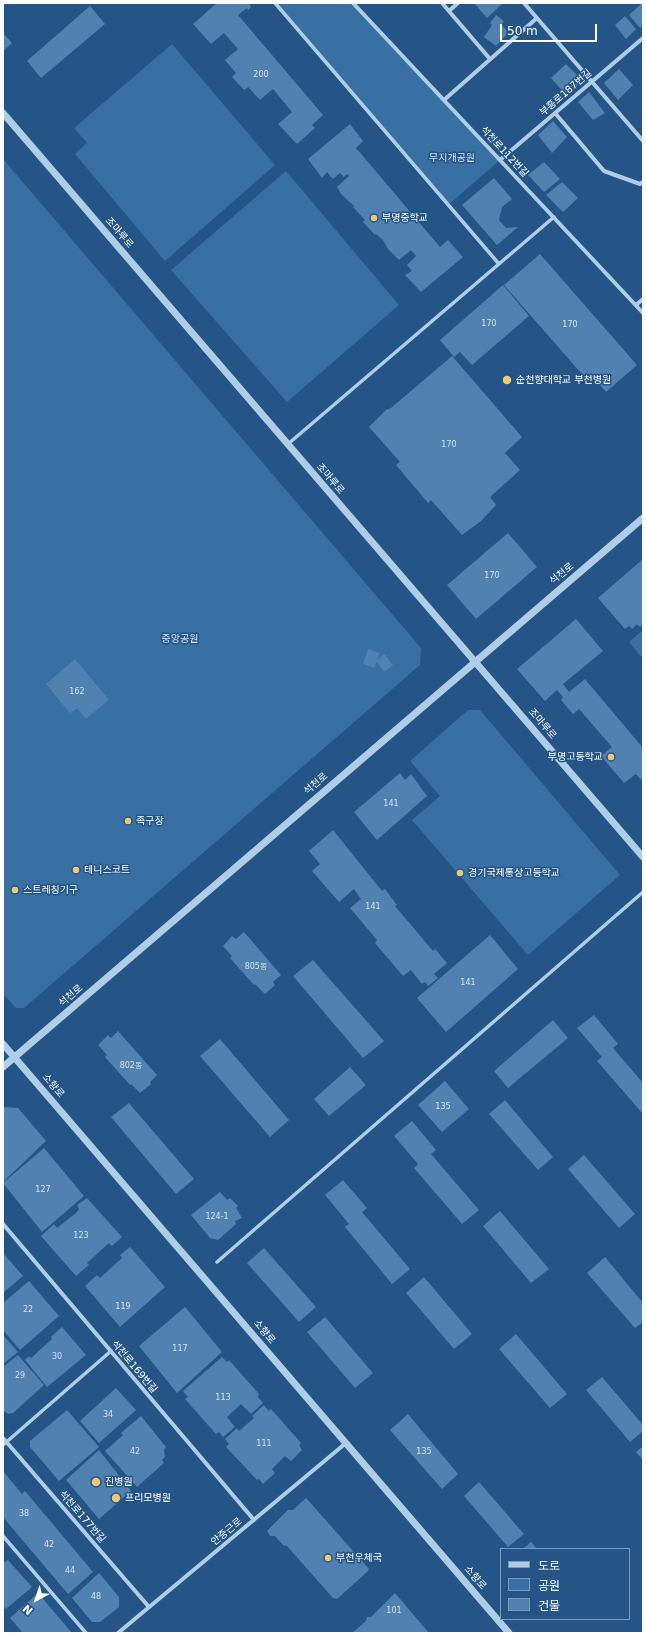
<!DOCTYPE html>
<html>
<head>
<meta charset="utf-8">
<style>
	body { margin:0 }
	#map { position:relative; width:646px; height:1636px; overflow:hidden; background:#255586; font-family:"DejaVu Sans","Noto Sans KR",sans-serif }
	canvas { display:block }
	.frame { position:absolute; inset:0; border:4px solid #fff; pointer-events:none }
	.legend { position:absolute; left:500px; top:1548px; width:130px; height:72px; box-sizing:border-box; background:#255586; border:1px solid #7c99b6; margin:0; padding:5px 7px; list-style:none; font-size:12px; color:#fff }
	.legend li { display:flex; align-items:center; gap:8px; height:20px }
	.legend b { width:20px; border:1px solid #7c99b6 }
	.north { position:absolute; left:16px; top:1580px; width:40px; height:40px; -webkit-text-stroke:3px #255586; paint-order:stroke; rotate:220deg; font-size:11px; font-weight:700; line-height:16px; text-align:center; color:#fff }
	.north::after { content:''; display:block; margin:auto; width:14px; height:18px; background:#fff; clip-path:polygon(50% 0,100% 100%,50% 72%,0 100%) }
	.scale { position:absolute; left:500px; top:24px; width:97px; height:18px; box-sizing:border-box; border:2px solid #fff; border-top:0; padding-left:5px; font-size:12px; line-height:14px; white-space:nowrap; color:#fff; -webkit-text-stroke:3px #255586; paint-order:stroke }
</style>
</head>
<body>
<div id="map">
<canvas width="646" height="1636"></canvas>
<div class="frame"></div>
<ul class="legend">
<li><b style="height:5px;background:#b0cde8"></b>도로</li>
<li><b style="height:11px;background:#3970a3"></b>공원</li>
<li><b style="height:11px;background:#5181b0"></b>건물</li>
</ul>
<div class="north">N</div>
<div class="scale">50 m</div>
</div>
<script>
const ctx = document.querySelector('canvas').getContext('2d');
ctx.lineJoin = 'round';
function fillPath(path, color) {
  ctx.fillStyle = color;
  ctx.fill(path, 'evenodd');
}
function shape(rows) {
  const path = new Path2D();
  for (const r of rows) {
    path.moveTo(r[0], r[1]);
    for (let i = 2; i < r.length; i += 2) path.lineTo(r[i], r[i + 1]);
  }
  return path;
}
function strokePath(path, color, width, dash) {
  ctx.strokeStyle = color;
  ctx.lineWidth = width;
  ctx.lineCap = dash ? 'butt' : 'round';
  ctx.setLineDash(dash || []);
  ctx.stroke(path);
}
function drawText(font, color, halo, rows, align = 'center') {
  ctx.font = font + ' "DejaVu Sans","Noto Sans KR",sans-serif';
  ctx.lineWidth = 3;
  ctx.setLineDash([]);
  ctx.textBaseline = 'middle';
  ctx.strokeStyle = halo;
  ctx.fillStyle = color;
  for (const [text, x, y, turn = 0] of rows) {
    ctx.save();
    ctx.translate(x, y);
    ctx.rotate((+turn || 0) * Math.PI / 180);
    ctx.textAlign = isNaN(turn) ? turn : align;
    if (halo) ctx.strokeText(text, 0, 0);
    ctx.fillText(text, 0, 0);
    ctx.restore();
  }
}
const green = shape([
	[275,3,352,3,500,160,448,205],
	[172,44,275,165,165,261,75,154,87,143,74,128],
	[3,159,421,648,420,665,24,1008,16,1008,3,994],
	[286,171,399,305,287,402,171,270],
	[643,630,643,659,629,642],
	[468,710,480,710,620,875,528,955,412,820,440,796,410,761]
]);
const building = shape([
	[217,3,249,3,251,7,248,10,247,8,238,15,323,115,312,125,315,128,297,144,278,124,292,112,273,89,260,100,248,87,244,90,232,77,236,73,225,60,238,49,224,33,211,44,193,24],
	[474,3,503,3,487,18],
	[642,3,643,26,640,28,629,15],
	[90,6,105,24,41,78,27,61],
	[496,15,504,21,501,25,509,32,496,46,484,37,492,25,490,23],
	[625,16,636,29,626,39,615,25],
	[3,33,12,43,3,51],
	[566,64,579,77,577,87,566,95,551,78],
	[619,69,633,85,618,100,604,83],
	[589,92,605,113,593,120,578,102],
	[553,121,567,137,552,153,538,135],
	[350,124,363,141,356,148,440,247,448,240,463,257,421,292,405,275,412,271,407,265,416,256,411,250,399,260,388,249,383,240,376,234,375,235,363,222,365,220,353,207,354,206,341,194,337,187,349,176,347,174,344,177,340,173,333,179,327,172,322,178,308,159],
	[544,162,560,179,544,192,528,175],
	[494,178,512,199,502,207,499,220,506,228,518,227,497,245,462,205],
	[562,182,578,198,563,212,546,195],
	[540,254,637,365,606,392,593,377,588,381,504,285],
	[503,285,529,316,472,365,460,352,454,357,440,340],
	[452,356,522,437,505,453,520,470,490,497,496,505,481,521,462,535,431,500,428,503,396,465,400,462,369,427,386,410,391,408],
	[508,533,537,567,476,619,447,585],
	[643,559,643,625,640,627,637,624,632,629,629,626,625,629,598,598],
	[576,619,603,651,563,684,569,692,585,679,643,748,643,782,636,774,624,783,601,756,612,747,579,709,573,714,561,700,563,697,557,690,545,701,517,669],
	[368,649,380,653,377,660,384,654,393,665,384,672,377,662,374,668,363,664],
	[75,659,109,700,86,719,77,708,70,713,46,684],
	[400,773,405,780,411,774,427,796,377,840,354,812],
	[333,830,382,891,385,889,397,905,395,906,433,951,435,949,447,963,434,974,438,978,428,986,425,982,422,984,411,970,403,976,375,943,377,940,350,908,361,899,354,889,339,902,312,871,320,864,309,851],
	[244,932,281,975,273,982,275,985,265,994,255,984,254,985,230,958,232,956,223,946,232,936,236,939],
	[490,935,518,969,446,1032,417,998],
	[313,960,384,1041,363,1058,293,976],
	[594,1015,618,1044,613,1048,643,1083,643,1114,597,1061,602,1057,577,1028],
	[553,1020,568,1038,508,1088,494,1071],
	[118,1031,157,1075,150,1082,151,1084,140,1093,131,1084,130,1085,105,1057,107,1055,98,1045,108,1035,111,1038],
	[220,1039,289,1120,270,1137,200,1056],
	[350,1067,366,1085,329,1116,314,1099],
	[445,1081,469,1109,442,1132,418,1105],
	[505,1100,553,1157,538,1170,489,1114],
	[129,1103,194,1179,176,1194,111,1117],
	[3,1107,18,1108,46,1141,3,1182],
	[412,1121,436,1150,431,1154,479,1210,462,1224,414,1168,418,1164,394,1136],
	[44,1148,84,1196,42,1232,3,1183],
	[584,1155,635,1214,619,1228,568,1169],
	[343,1180,367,1208,362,1212,410,1269,392,1284,345,1227,349,1224,325,1195],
	[220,1192,227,1200,230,1198,238,1206,236,1208,242,1218,235,1221,236,1224,218,1240,210,1238,191,1215],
	[87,1198,122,1237,112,1246,109,1243,87,1263,89,1265,76,1276,41,1236,54,1224,57,1228,76,1213,79,1209,77,1205],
	[500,1211,549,1269,531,1283,483,1226],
	[130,1247,165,1287,120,1327,85,1286,97,1275,100,1278,122,1258,120,1255],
	[264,1248,316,1307,299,1322,247,1263],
	[3,1253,23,1276,3,1293],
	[605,1257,643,1303,643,1322,635,1328,587,1273],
	[424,1277,472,1334,454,1349,406,1293],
	[29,1281,59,1316,20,1350,3,1330,3,1303],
	[185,1307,222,1352,177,1393,139,1346],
	[325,1317,373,1373,355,1388,307,1332],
	[62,1327,86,1355,47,1387,25,1360,29,1356,31,1358,52,1339,51,1337],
	[516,1334,567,1394,550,1408,499,1349],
	[3,1335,18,1352,3,1364],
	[18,1355,44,1385,13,1413,8,1414,3,1410,3,1367],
	[222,1357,227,1362,229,1360,259,1394,258,1397,263,1403,251,1414,241,1404,227,1417,235,1427,223,1437,219,1432,216,1434,185,1399,188,1397,183,1391],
	[602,1377,643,1425,643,1431,630,1442,586,1390],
	[116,1388,136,1410,99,1443,80,1421],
	[264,1405,269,1411,271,1409,301,1443,299,1445,302,1450,291,1461,285,1456,272,1469,275,1473,263,1484,259,1479,257,1480,226,1447,229,1444,225,1439,237,1428,239,1431,254,1418,252,1416],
	[67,1410,99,1447,59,1481,30,1447,30,1441],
	[408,1414,458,1474,442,1489,390,1430],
	[141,1416,166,1447,164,1450,165,1457,162,1460,164,1463,137,1487,105,1451,123,1435,121,1433],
	[643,1446,643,1460,636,1452],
	[99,1450,131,1491,99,1519,66,1480],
	[3,1471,22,1494,25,1491,93,1572,68,1594,3,1517],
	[479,1482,524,1534,508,1547,464,1496],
	[306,1498,369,1569,368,1571,337,1599,333,1598,287,1546,283,1545,275,1536,270,1536,267,1531,288,1510,293,1510],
	[531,1542,537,1549,523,1549],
	[8,1560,32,1587,6,1609,3,1605,3,1563],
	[99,1573,119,1597,119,1607,100,1622,92,1622,72,1598],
	[38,1593,72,1633,23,1633,10,1618],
	[395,1593,429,1633,352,1633,366,1621,367,1617,371,1617]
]);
const pedestrian = shape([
	[275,3,499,264],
	[288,444,554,217],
	[217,1262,643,892],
	[3,1445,111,1351],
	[3,1536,86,1633]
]);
const minor = shape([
	[353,3,643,313],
	[442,3,490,59],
	[524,3,643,141],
	[449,11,458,3],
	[444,100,537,18],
	[555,113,604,171,640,184,643,182],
	[500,160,643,38],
	[636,305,643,299],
	[3,1224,254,1520],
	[3,1438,149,1607],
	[118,1633,346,1443]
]);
const tertiary = shape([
	[3,113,643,857],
	[3,1044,509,1633],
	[3,1067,643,518]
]);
const markers = [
	[374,218,4,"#f2c774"],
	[507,380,5,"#f2c774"],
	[611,757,4,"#f2c774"],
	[128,821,4,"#f2c774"],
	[76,870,4,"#f2c774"],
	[460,873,4,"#f2c774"],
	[15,890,4,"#f2c774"],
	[96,1482,5,"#f2c774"],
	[116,1498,5,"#f2c774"],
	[328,1558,4,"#f2c774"]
];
const numberNames = [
	["200",261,75],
	["170",489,324],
	["170",570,325],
	["170",449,445],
	["170",492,576],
	["162",77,692],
	["141",391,804],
	["141",373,907],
	["805동",256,967],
	["141",468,983],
	["802동",131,1066],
	["135",443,1107],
	["127",43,1190],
	["124-1",217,1217],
	["123",81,1236],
	["119",123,1307],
	["22",28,1310],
	["117",180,1349],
	["30",57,1357],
	["29",20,1376],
	["113",223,1398],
	["34",108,1415],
	["111",264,1444],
	["42",135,1452],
	["135",424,1452],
	["38",24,1514],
	["42",49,1545],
	["44",70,1571],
	["48",96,1597],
	["101",394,1611]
];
const streetNames = [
	["부흥로187번길",566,93,-41],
	["석천로112번길",504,152,47],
	["조마루로",119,233,49],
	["조마루로",330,479,49],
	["석천로",562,574,-40],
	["조마루로",542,724,49],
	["석천로",316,784,-41],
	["석천로",71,996,-41],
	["소향로",53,1086,49],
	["소향로",264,1332,50],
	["석천로169번길",134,1367,50],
	["석천로177번길",82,1517,49],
	["안중근로",227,1532,-40],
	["소향로",475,1578,49]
];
const parkNames = [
	["무지개공원",452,158],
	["중앙공원",180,639]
];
const poiNames = [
	["부명중학교",382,218],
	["순천향대학교 부천병원",516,380],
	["부명고등학교",603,757,"right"],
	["족구장",136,821],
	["테니스코트",84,870],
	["경기국제통상고등학교",468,873],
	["스트레칭기구",23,890],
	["진병원",105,1482],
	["프리모병원",125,1498],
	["부천우체국",336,1558]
];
fillPath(green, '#3970a3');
fillPath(building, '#5181b0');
strokePath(pedestrian, '#b0cde8', 3.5);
strokePath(minor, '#b0cde8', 4);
strokePath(tertiary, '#b0cde8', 7);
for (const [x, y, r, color] of markers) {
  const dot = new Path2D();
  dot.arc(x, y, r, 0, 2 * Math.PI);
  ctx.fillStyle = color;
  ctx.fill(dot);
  strokePath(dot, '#255586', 1.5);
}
drawText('8px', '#d4e0eb', null, numberNames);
drawText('10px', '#fff', '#255586', streetNames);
drawText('10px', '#d4e6f7', '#255586', parkNames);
drawText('10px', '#fff', '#255586', poiNames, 'left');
</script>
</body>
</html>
